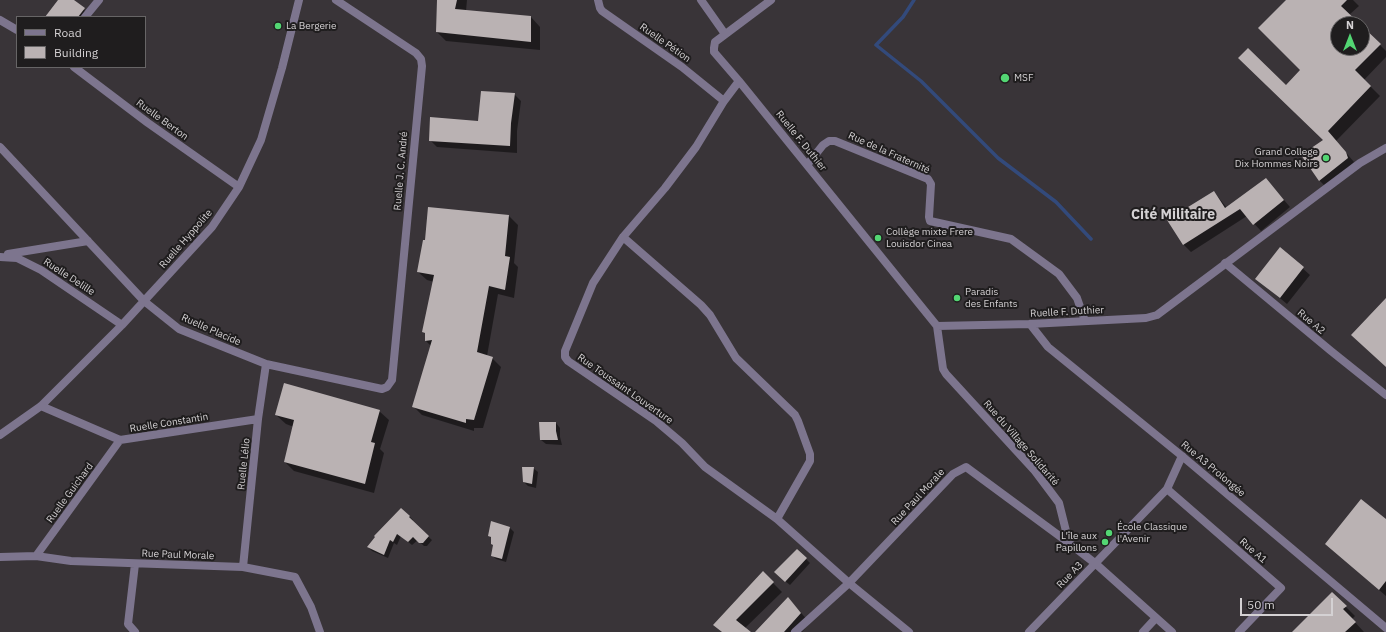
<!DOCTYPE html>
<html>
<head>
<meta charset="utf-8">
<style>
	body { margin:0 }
	#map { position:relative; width:1386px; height:632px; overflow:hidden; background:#393438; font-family:"IBM Plex Sans",sans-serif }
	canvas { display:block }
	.legend { position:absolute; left:16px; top:16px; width:130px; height:52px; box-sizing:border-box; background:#1f1d1e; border:1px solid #676566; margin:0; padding:5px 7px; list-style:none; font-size:12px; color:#d4d1d3 }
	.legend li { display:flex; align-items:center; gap:8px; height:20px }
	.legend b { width:20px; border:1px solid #676566 }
	.north { position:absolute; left:1330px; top:16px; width:40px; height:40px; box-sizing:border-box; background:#1f1d1e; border:1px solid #676566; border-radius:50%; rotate:0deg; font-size:11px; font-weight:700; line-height:16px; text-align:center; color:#d4d1d3 }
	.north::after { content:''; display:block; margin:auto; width:14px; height:18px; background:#53d673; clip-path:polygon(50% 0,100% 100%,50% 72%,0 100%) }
	.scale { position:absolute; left:1240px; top:598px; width:93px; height:18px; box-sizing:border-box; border:2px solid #d4d1d3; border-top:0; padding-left:5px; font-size:12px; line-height:14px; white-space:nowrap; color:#d4d1d3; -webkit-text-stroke:3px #1f1d1e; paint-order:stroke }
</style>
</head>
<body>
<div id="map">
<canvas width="1386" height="632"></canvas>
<ul class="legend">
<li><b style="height:5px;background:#7d758e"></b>Road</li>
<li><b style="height:11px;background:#bab2b3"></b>Building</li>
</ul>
<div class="north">N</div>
<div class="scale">50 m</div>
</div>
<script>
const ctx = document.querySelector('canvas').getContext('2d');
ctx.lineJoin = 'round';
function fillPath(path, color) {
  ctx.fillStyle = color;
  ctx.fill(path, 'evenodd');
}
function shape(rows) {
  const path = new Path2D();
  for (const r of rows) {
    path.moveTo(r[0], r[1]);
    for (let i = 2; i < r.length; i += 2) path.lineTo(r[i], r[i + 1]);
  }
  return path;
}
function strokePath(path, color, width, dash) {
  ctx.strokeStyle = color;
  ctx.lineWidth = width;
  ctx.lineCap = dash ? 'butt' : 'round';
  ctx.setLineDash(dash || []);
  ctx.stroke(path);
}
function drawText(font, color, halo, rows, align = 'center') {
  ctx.font = font + ' "IBM Plex Sans",sans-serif';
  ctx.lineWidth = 4;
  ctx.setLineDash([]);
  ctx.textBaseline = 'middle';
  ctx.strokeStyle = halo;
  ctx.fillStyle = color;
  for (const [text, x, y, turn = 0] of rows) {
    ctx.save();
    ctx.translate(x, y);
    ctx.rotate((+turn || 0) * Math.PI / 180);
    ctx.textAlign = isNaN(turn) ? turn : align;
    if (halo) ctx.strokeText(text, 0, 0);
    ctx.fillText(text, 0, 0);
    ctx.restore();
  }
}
const shadow = shape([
	[59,0,72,0,91,16,90,17,47,17],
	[439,0,467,0,466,11,531,17,540,27,540,50,446,41,437,32],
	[1287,0,1353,0,1359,6,1349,15,1358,24,1338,24,1338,48,1362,48,1362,27,1386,51,1386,57,1364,80,1380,96,1336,141,1354,162,1328,189,1319,180,1324,140,1286,87,1301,70],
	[514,94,521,101,517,131,517,153,437,147,430,140,479,122],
	[1272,186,1290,207,1261,231,1247,216,1191,252,1184,245,1168,221,1214,192,1227,208],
	[509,216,518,225,514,263,518,267,514,298,498,294,487,356,492,358,501,367,483,428,474,428,474,431,422,415,413,406,431,346,426,341,426,334,423,332,434,282,427,280,418,272],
	[1280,248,1310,275,1287,304,1257,279],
	[379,411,389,420,380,449,384,453,374,493,294,471,285,462,294,427,286,424,276,415],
	[556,423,560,428,560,437,562,445,546,444,541,440],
	[533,468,538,472,536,488,528,486,523,481],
	[409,516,413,520,412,522,432,540,427,546,424,546,418,540,412,545,401,536,397,545,394,543,388,558,372,551,368,547],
	[1386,520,1386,596,1326,544],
	[510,528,514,532,506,562,496,559,492,555,494,546,492,539,489,535],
	[806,559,810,563,790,585,780,577],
	[763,573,782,592,745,628,750,632,722,632,714,625],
	[1332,593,1355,616,1352,619,1364,632,1293,632],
	[788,598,810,623,802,632,756,632]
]);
const stream = shape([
	[914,0,903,17,876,45,921,81,998,158,1056,202,1091,239]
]);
const building = shape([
	[58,0,74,0,85,8,78,17,45,17],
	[437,0,457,0,455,9,531,16,531,42,436,32],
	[1286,0,1347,0,1341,6,1360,24,1338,24,1338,48,1362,48,1362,26,1381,44,1355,70,1371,86,1328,131,1346,152,1348,158,1319,181,1301,155,1323,140,1238,58,1248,48,1286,85,1300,70,1258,28],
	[481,91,515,93,511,123,510,146,429,141,430,117,478,121],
	[1266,178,1284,200,1253,225,1240,209,1183,245,1167,220,1214,191,1225,208],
	[428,207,509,215,505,256,510,257,505,290,489,286,477,352,493,357,474,420,466,419,466,423,412,407,432,340,425,341,425,333,422,332,434,275,417,272,423,240,425,240],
	[1280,247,1304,267,1280,298,1255,279],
	[1386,298,1386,367,1351,335],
	[284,383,380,410,371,442,375,443,365,484,284,462,294,420,275,415],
	[539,422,556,422,556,431,558,440,540,440],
	[522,467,534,467,532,484,523,482],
	[1361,499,1386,519,1386,581,1379,590,1325,544],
	[401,508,410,516,409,517,429,536,423,543,419,543,413,537,408,542,397,534,393,542,390,540,384,555,367,547,375,537,374,536],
	[491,521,510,527,502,559,491,556,493,545,491,544,491,537,488,536],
	[797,549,807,558,785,582,774,572],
	[763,571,774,582,736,620,751,632,722,632,713,625],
	[1332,592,1347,606,1343,609,1356,622,1345,632,1292,632],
	[788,597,801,613,784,632,755,632]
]);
const minor = shape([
	[598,0,600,8,602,11,682,67,724,101],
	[701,0,725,34],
	[771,0,715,42,714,48,714,52,739,81,937,326,1030,324,1146,318,1157,315,1360,163,1386,148],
	[85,17,99,0],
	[0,20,17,30],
	[74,67,148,123,239,187],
	[739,81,724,101,696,147,665,188,623,237,593,283,565,351,565,357,568,361,656,421,682,443,705,467,777,519,849,583,909,632],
	[0,147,144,301,179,329,266,364,382,389,387,387,392,380,422,66,421,59,416,53,336,0],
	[807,165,823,145,829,141,835,141,928,179,931,184,929,217,930,221,1011,239,1059,274,1077,298,1085,321],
	[623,237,701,305,710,315,736,358,795,415,798,421,810,454,810,461,777,519],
	[8,254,88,241],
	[0,257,17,258,41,270,122,325],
	[1225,263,1331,351,1386,395],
	[1030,324,1048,347,1182,456,1386,628],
	[937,326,943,369,946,374,1035,471,1059,503,1069,543,1096,564,1172,632],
	[41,406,120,440,258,419],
	[0,435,41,406,122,325,212,227,239,187,261,140,282,68,299,0],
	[1167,489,1281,588,1239,632],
	[36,556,120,440],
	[0,557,36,556,71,561,243,567,295,577,311,607,320,632],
	[135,564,128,624,135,632],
	[243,567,258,419,266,364],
	[795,632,849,583,953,474,966,467,1069,543],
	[1029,632,1167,489,1182,456],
	[1143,632,1155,619]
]);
const markers = [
	[278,26,4,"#53d673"],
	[1005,78,5,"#53d673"],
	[1326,158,4,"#53d673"],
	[878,238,4,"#53d673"],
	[957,298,4,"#53d673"],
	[1109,533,4,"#53d673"],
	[1105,542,4,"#53d673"]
];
const poiNames = [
	["La Bergerie",286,26],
	["MSF",1014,78],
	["Grand College",1318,152,"right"],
	["Dix Hommes Noirs",1318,164,"right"],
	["Collège mixte Frere",886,232],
	["Louisdor Cinea",886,244],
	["Paradis",965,292],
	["des Enfants",965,304],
	["École Classique",1117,527],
	["l'Avenir",1117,539],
	["L'île aux",1097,536,"right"],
	["Papillons",1097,548,"right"]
];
const streetNames = [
	["Ruelle Pétion",665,43,35],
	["Ruelle Berton",162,120,36],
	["Ruelle F. Duthier",801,141,51],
	["Rue de la Fraternité",889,153,24],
	["Ruelle J. C. André",401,171,-85],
	["Ruelle Hyppolite",186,239,-49],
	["Ruelle Delille",69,277,33],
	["Ruelle F. Duthier",1067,312,-3],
	["Rue A2",1311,322,40],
	["Ruelle Placide",211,330,24],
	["Rue Toussaint Louverture",625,389,35],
	["Ruelle Constantin",169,423,-9],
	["Rue du Village Solidarité",1021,443,49],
	["Ruelle Lélio",244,464,-84],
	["Rue A3 Prolongée",1213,469,40],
	["Ruelle Guichard",70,493,-54],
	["Rue Paul Morale",918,497,-47],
	["Rue A1",1253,551,41],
	["Rue Paul Morale",178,555,2],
	["Rue A3",1070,575,-46]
];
const districtNames = [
	["Cité Militaire",1173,215]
];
fillPath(shadow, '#0007');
strokePath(stream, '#334a7b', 3.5);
fillPath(building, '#bab2b3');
strokePath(minor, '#7d758e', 8);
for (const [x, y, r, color] of markers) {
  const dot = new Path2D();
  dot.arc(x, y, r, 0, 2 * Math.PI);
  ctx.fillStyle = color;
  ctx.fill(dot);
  strokePath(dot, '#1f1d1e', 1.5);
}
drawText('10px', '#d4d1d3', '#1f1d1e', poiNames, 'left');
drawText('10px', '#d4d1d3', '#1f1d1e', streetNames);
drawText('bold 14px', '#d4d1d3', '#1f1d1e', districtNames);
</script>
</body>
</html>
